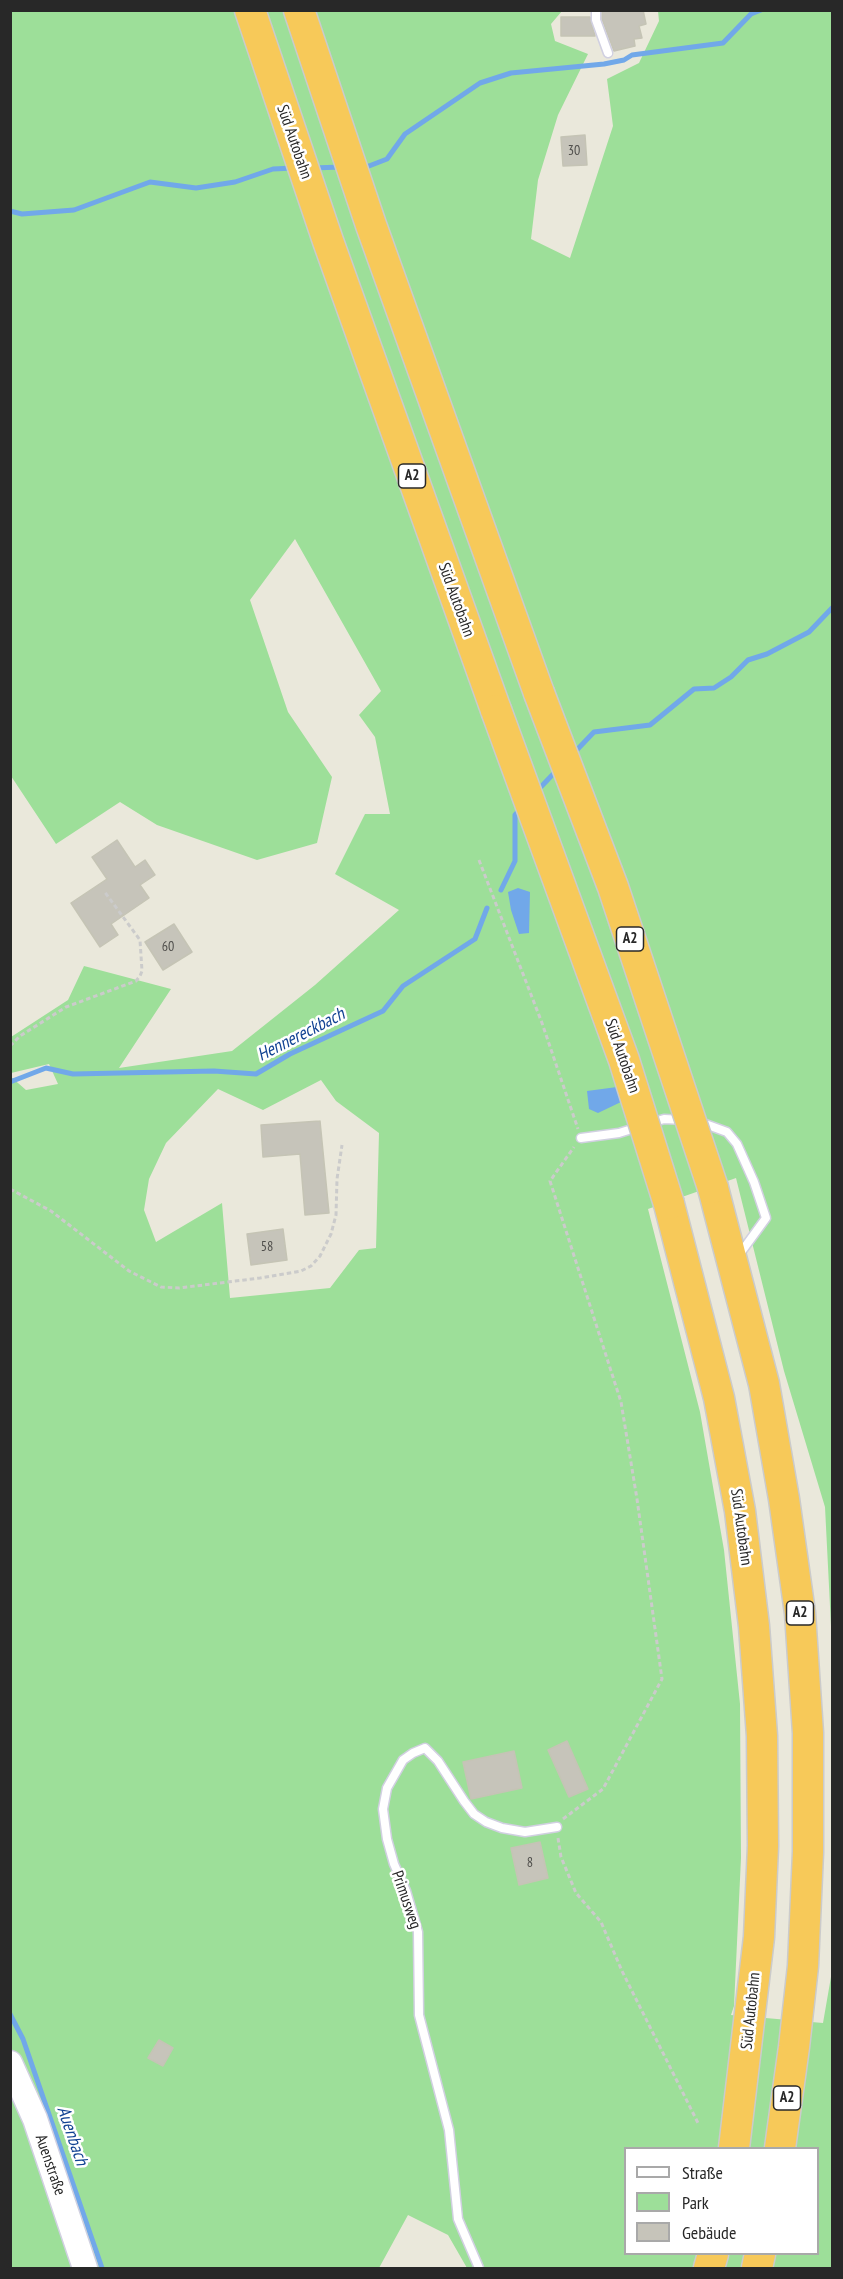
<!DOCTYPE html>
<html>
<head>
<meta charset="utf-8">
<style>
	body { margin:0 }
	#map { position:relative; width:843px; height:2279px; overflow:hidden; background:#eae8db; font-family:"PT Sans Narrow",sans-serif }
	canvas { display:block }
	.frame { position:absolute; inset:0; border:12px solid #282828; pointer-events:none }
	.legend { position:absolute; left:624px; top:2147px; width:195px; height:108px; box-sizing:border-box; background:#fff; border:2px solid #a9a9a9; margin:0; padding:8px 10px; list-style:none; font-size:18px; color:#282828 }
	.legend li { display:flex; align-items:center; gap:12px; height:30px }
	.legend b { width:30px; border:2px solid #a9a9a9 }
</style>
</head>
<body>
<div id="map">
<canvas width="843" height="2279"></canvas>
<div class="frame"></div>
<ul class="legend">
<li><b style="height:8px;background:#fff"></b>Straße</li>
<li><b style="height:16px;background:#9ddf99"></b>Park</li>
<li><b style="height:16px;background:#c6c4ba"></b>Gebäude</li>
</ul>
</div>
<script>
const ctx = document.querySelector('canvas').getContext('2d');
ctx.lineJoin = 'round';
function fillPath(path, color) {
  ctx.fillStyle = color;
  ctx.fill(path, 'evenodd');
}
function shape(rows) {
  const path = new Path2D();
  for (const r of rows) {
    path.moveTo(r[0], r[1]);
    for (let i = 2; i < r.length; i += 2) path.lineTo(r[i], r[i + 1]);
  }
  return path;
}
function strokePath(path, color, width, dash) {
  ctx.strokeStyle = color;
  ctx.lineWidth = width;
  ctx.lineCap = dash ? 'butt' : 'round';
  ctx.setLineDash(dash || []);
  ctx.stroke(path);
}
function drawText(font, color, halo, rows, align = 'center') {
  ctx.font = font + ' "PT Sans Narrow",sans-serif';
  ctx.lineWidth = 5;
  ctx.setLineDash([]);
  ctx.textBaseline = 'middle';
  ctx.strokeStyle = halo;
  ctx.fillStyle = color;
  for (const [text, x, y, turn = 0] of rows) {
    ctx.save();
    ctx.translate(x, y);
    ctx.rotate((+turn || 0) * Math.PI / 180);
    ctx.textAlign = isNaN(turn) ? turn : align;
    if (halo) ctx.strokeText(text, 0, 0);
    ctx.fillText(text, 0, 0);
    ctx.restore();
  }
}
const green = shape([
	[11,11,562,11,551,24,555,41,588,54,558,115,538,180,531,239,570,258,613,126,607,79,639,63,659,21,658,11,832,11,832,1646,825,1507,784,1371,736,1178,648,1209,700,1412,724,1550,740,1704,741,1858,734,2006,731,2015,823,2023,832,1971,832,2268,467,2268,448,2235,408,2215,379,2268,11,2268,10,1076,26,1090,58,1084,49,1064,11,1073,11,1037,68,1000,84,966,171,989,119,1068,232,1051,315,985,399,910,335,874,365,814,390,814,375,737,359,715,381,691,295,539,250,600,288,712,332,777,317,843,257,860,157,825,120,802,56,844,11,776],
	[321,1080,336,1101,379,1133,376,1248,359,1250,330,1288,230,1298,222,1203,156,1242,144,1210,149,1179,166,1143,218,1089,263,1110],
	[626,2148,818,2148,818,2254,626,2254]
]);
const water = shape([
	[518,888,530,892,529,933,519,934,511,910,508,892],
	[617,1087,621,1102,598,1113,589,1109,587,1091]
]);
const stream = shape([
	[360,166,369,166,387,159,405,134,480,83,511,73,604,64,624,60,632,55,723,43,751,14,761,10],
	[312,168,342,167],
	[10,211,22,214,74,210,150,182,196,188,235,182,273,169,294,168],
	[572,755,594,732,650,725,694,689,714,688,731,677,748,660,767,654,809,632,832,608],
	[537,791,557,770],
	[501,890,515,861,515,815,522,807],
	[10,1082,46,1068,73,1074,214,1071,256,1074,290,1054,383,1011,403,986,475,939,487,908],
	[10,2014,23,2039,102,2268]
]);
const building = shape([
	[602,10,643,10,646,24,639,26,642,38,634,39,635,46,614,51,602,19,602,10],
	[561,17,590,17,595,36,561,36,561,17],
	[585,135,587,165,563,166,561,137,585,135],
	[117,840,135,867,145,860,155,875,140,885,149,898,111,924,118,935,100,947,71,903,107,879,92,857,117,840],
	[174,924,192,952,163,970,145,942,174,924],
	[320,1121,329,1213,305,1215,300,1154,263,1157,261,1125,320,1121],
	[283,1229,287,1260,251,1265,247,1234,283,1229],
	[567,1741,588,1789,569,1797,548,1750,567,1741],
	[514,1751,522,1788,471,1799,463,1762,514,1751],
	[540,1842,548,1878,519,1885,511,1848,540,1842],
	[159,2040,173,2048,163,2066,148,2058,159,2040]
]);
const path = shape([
	[479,860,542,1023,578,1129],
	[10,1046,20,1036,66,1007,136,981,140,976,142,971,140,940,104,891],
	[10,1189,51,1211,129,1271,161,1287,179,1288,260,1278,301,1271,311,1266,320,1256,331,1234,336,1215,337,1179,342,1145],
	[563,1819,603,1789,662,1679,637,1499,621,1402,550,1181,574,1147],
	[558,1838,561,1857,576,1893,601,1922,622,1971,698,2123]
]);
const lane = shape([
	[596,10,596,20,608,53],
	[697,1121,727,1132,737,1144,754,1182,766,1218,739,1255],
	[581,1138,619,1133,664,1119,684,1120],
	[479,2268,458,2219,449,2130,419,2015,418,1932,406,1891,394,1864,387,1839,383,1809,387,1788,403,1760,413,1753,425,1748,438,1761,464,1801,474,1814,486,1822,502,1828,525,1832,557,1827]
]);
const secondary = shape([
	[10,2063,35,2119,85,2268]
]);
const highway = shape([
	[250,10,328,241,496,710],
	[299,10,371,225,539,693],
	[713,1188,764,1384,784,1499,800,1613,808,1733,808,1852,803,1966,794,2047,780,2148],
	[669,1204,719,1398,740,1511,754,1626,762,1736,763,1846,759,1937,734,2148],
	[709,2268,713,2254],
	[757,2268,760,2254]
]);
const highwayBridge = shape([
	[539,693,613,887,713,1188],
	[496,710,624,1060,669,1204]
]);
const numberNames = [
	["30",574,151],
	["60",168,947],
	["58",267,1247],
	["8",530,1863]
];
const shields = [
	[412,476,27],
	[630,939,27],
	[800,1613,27],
	[787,2098,27]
];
const shieldNames = [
	["A2",412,476],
	["A2",630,939],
	["A2",800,1613],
	["A2",787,2098]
];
const streetNames = [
	["Süd Autobahn",294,142,71],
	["Süd Autobahn",456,600,70],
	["Süd Autobahn",622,1056,71],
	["Süd Autobahn",741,1527,82],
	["Primusweg",406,1900,71],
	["Süd Autobahn",751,2011,-84],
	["Auenstraße",50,2165,71]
];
const waterNames = [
	["Hennereckbach",301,1035,-27],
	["Auenbach",72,2136,71]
];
fillPath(green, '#9ddf99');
fillPath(water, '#71a8e9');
strokePath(stream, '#71a8e9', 5);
fillPath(building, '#c6c4ba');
strokePath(building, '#c5c4b5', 1.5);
strokePath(lane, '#d1d0e1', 11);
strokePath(secondary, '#d1d0e1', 27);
strokePath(highway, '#cbcbcb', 33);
strokePath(path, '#cbcbcb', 3, [4.5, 3]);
strokePath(lane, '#fff', 8);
strokePath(secondary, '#fff', 24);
strokePath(highway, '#f7c959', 30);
strokePath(highwayBridge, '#cbcbcb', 33, []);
strokePath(highwayBridge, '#f7c959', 30);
drawText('14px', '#504f4c', null, numberNames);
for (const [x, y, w] of shields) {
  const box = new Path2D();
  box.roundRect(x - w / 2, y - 12, w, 24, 4.5);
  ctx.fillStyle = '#fff';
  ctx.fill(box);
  strokePath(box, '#282828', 1.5);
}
drawText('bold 15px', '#282828', null, shieldNames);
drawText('16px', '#282828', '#fff', streetNames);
drawText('italic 18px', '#124393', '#fff', waterNames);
</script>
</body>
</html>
